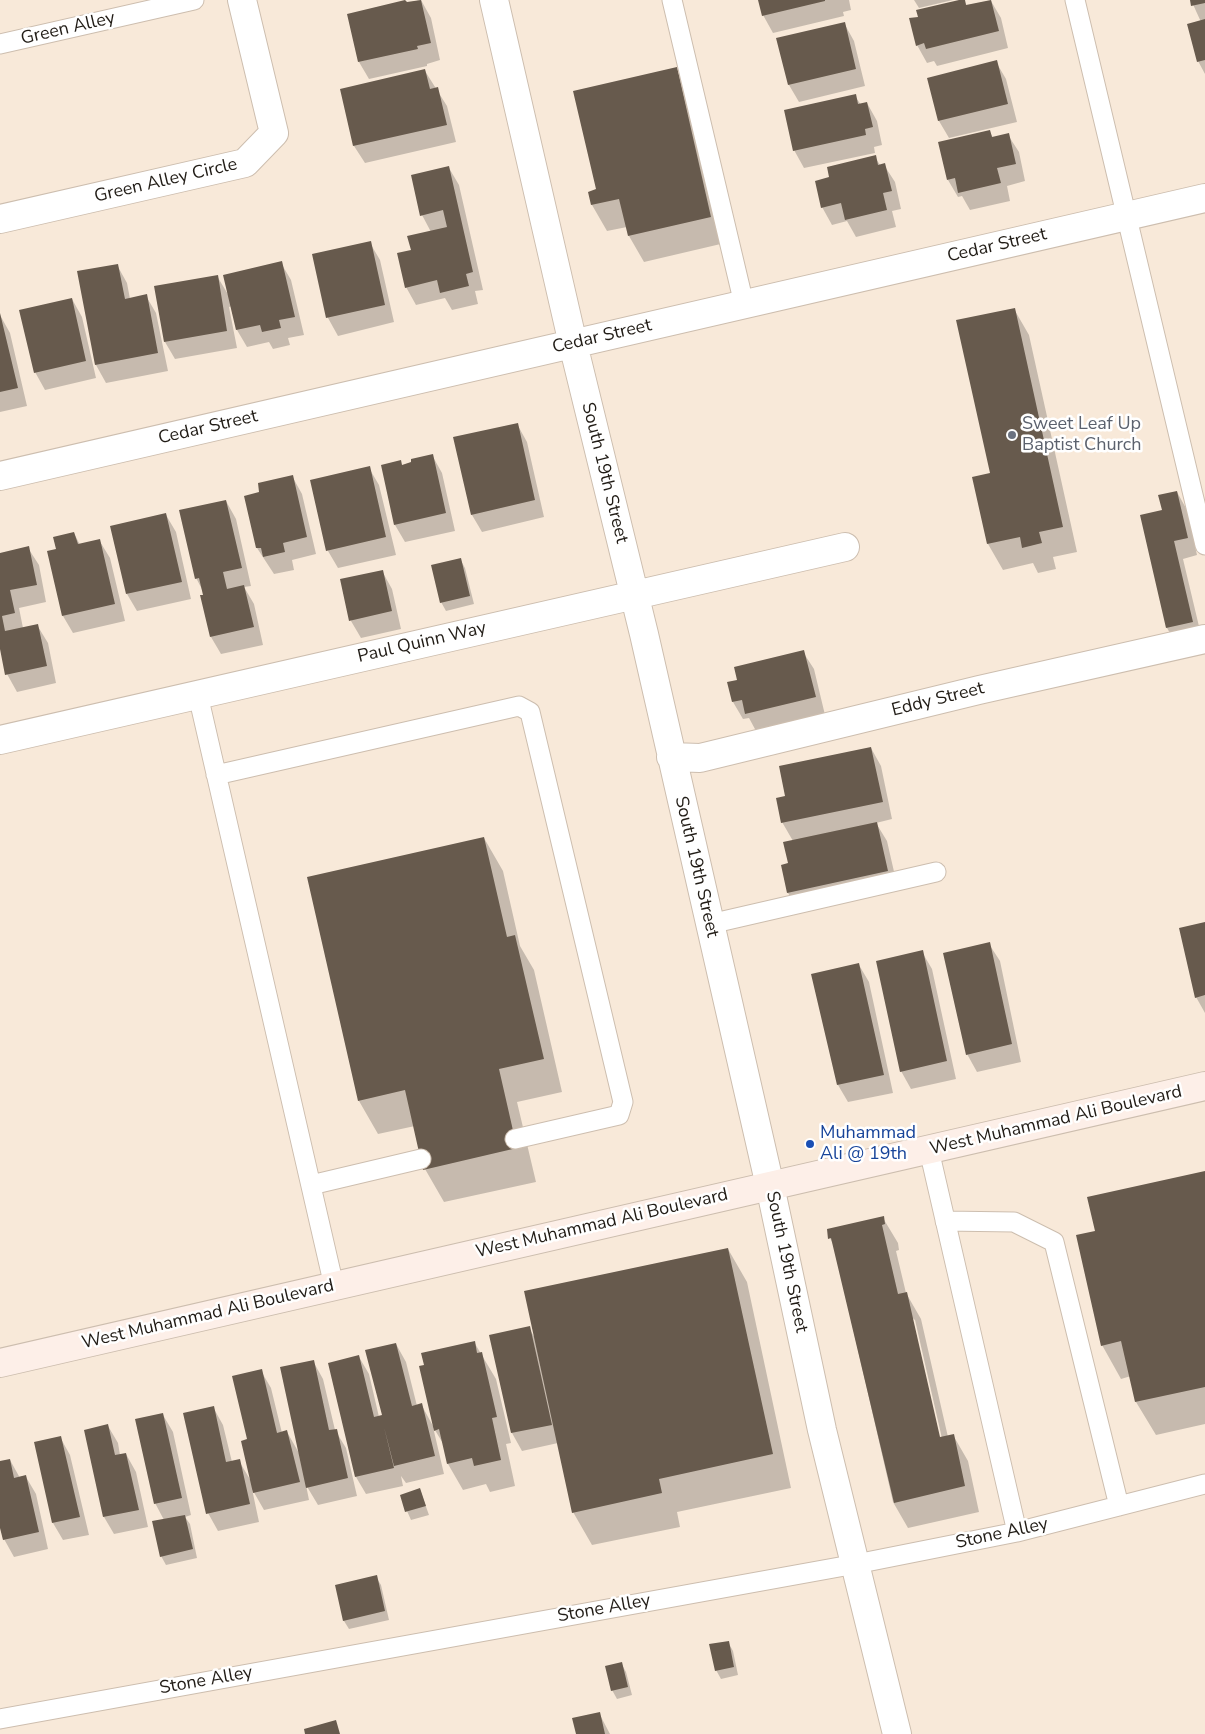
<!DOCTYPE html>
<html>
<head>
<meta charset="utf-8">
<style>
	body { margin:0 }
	canvas { display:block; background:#f8e9d9 }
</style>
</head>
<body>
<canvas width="1205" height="1734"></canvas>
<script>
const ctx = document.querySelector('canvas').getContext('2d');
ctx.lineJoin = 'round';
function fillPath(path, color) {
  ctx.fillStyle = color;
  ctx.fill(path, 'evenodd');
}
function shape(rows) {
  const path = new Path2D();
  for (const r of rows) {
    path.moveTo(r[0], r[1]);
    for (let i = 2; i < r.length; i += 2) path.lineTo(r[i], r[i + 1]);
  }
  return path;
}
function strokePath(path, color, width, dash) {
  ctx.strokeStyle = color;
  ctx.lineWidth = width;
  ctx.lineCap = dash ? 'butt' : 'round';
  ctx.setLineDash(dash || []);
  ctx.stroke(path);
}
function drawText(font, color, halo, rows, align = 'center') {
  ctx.font = font + ' "Nunito Sans",sans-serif';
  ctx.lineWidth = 5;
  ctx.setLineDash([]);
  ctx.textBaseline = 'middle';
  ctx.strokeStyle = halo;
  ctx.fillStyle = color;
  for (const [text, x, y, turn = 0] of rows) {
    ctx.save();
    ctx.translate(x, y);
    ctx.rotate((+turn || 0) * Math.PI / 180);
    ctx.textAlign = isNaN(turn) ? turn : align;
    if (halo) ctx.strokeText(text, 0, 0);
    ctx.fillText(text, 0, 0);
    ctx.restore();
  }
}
const shadow = shape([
	[421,0,431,18,440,60,427,64,427,66,369,79,359,62,348,15],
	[760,0,849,0,851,10,843,12,844,16,773,33,763,15],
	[914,0,953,0,919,8],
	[964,0,967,6,991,1,1001,18,1008,48,937,66,934,61,927,63,917,45,919,18],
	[1191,0,1205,0,1205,74,1198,61,1201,22],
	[844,23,854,41,865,86,799,102,789,85,778,39],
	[996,62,1006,79,1017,122,949,138,939,121,929,79],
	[676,69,691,95,725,243,644,262,629,236,627,227,607,231,592,205,589,193,597,190],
	[425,71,447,106,456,142,365,163,354,146,342,90],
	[855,96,861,105,867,103,877,121,882,145,874,147,875,153,804,168,794,150],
	[990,132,993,138,1008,135,1019,152,1025,181,1007,186,1010,201,970,210,962,196,958,197,948,180],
	[875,157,880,165,884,165,895,182,901,209,892,211,896,227,856,237,847,221,832,225,822,207,830,178],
	[449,168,459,185,483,290,475,291,478,304,452,310,445,298,416,305,406,287,412,251,431,232,422,215],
	[370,243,380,260,394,322,338,336,328,318,313,255],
	[281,263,291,280,304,335,288,338,290,345,273,349,269,342,247,347,237,330,232,306,229,307,237,348,175,359,165,342,155,287,217,276,229,296],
	[117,265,127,283,130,299,146,296,156,313,168,371,106,383,96,365,78,272],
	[72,299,82,317,96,378,45,390,35,372],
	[1014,309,1029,335,1077,552,1053,557,1056,569,1038,573,1033,563,1003,570,988,544,991,474],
	[0,315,10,333,27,406,0,412],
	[517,424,527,442,544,517,482,532,472,515],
	[432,455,442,473,455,531,405,542,395,525,402,466],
	[369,468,379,485,396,555,338,568,328,551],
	[292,476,302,494,316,554,292,560,294,570,274,574,257,548],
	[1177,492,1187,510,1197,555,1183,559,1202,639,1177,645,1167,628,1163,510],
	[226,501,236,519,251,586,244,587,254,604,263,645,221,654,211,637,202,596,204,596,203,591,196,578],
	[166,515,176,532,191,599,137,611,127,594],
	[74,533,80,545,99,540,110,558,125,621,73,633,63,616,57,550],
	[28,548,39,565,46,602,19,608,23,628,37,625,48,643,56,683,17,692,7,674,0,643,0,554],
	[460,559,465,568,474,604,446,611,441,602],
	[382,571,392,589,401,629,361,638,351,621],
	[803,652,814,669,825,715,756,731,749,718,743,719,733,702,739,681],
	[871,748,881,766,892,819,876,823,887,841,898,889,799,910,788,893,783,866,790,864,793,841,782,822,786,797],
	[484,838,503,871,520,946,534,970,562,1092,517,1102,536,1182,444,1202,425,1169,415,1126,378,1134,359,1101],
	[1205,924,1205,1013,1196,997],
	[989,944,1000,961,1021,1062,977,1072,967,1054],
	[922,952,932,969,956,1079,911,1089,901,1071],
	[859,965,869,982,893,1093,848,1102,838,1085],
	[1205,1172,1205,1424,1156,1435,1136,1402,1131,1376,1121,1379,1102,1345,1096,1232],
	[883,1218,898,1243,899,1250,896,1251,906,1293,921,1319,948,1437,953,1435,968,1461,979,1512,908,1528,893,1502,834,1246,830,1238],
	[911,1317,915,1320,943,1443,940,1444],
	[728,1249,747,1282,791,1488,677,1512,680,1527,592,1545,573,1512,558,1443,522,1451,512,1433,491,1336,529,1328,535,1338],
	[474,1342,496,1379,511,1443,506,1444,515,1486,490,1492,486,1484,463,1490,448,1464,444,1445,433,1427,444,1474,406,1483,401,1476,403,1486,366,1494,356,1477,359,1357,369,1374,379,1417,383,1416,396,1344,406,1362,417,1406,421,1404,433,1426],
	[313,1361,323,1379,335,1430,346,1448,357,1496,318,1505,306,1485,309,1500,264,1510,252,1489,259,1522,218,1531,208,1513,213,1407,223,1425,232,1462,239,1461,251,1481,248,1440,261,1371,271,1388,282,1433,287,1432,299,1453],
	[163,1415,173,1432,191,1515,185,1517,190,1524,197,1558,166,1565,161,1556,164,1520,155,1503],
	[108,1426,118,1443,120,1455,126,1454,136,1472,148,1527,114,1534,104,1517],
	[60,1437,70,1455,89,1535,63,1540,53,1523,36,1443],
	[10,1460,20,1478,26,1477,36,1494,48,1549,14,1557,4,1539,0,1522,0,1463],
	[420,1490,429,1515,411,1520,407,1511],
	[376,1577,381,1585,389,1620,349,1629,344,1621,336,1586],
	[728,1642,733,1651,738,1675,721,1679,716,1670],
	[621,1663,626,1672,632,1695,617,1699,612,1690],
	[599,1713,610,1734,577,1734]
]);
const building = shape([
	[405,0,407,2,421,0,431,43,417,46,418,49,358,62,347,14],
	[758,0,825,0,825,1,762,16],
	[959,0,965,0,966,5,991,0,999,31,926,49,924,43,916,46,909,18,918,17,916,10],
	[1190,0,1205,0,1205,3,1191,6],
	[1205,19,1205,60,1197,62,1187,24],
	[845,22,856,69,788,85,776,38],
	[997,60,1008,104,938,121,927,78],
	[677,67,711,217,628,236,619,199,591,205,588,192,596,189,573,91],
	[425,69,430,89,438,87,447,125,353,146,340,89],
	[856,94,858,104,867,102,873,127,865,129,866,135,793,151,784,110],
	[990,130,992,137,1009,133,1016,164,997,168,1001,183,958,193,955,178,947,180,938,142],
	[876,155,878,165,885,163,892,191,883,193,887,210,845,220,841,203,821,208,815,181,829,177,827,167],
	[449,166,473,272,466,274,469,286,440,293,437,280,405,288,397,253,411,250,407,236,447,227,443,210,420,216,411,175],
	[371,241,385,305,326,318,312,254],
	[282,261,295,317,279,320,281,328,262,332,260,325,236,330,223,275],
	[118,264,125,299,147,294,158,353,95,365,77,271],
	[218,275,227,331,164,342,154,286],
	[72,298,86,361,34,373,19,310],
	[1015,308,1063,527,1039,532,1042,543,1022,548,1020,537,987,544,972,477,990,473,956,320],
	[0,313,18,388,0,392],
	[518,423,535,500,471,515,453,437],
	[433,454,446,513,394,525,381,465,401,460,402,465,411,462,411,459],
	[370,466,386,537,326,551,310,480],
	[293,475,307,537,283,543,285,552,263,557,261,548,256,548,244,496,259,492,258,483],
	[1177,491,1188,538,1174,541,1193,622,1166,628,1140,515,1162,510,1158,495],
	[226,500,242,568,223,572,227,589,244,585,254,627,210,637,200,595,203,595,199,578,195,579,179,510],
	[166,513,182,582,126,594,110,526],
	[74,532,78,544,100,539,115,604,62,616,47,551,56,549,53,537],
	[29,546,37,585,10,590,15,613,2,616,5,631,38,624,47,666,5,675,0,649,0,553],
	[461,558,470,596,440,603,431,565],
	[383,570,392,611,349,621,340,579],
	[804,650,816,697,745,714,742,700,732,702,727,682,737,680,734,667],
	[871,747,883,802,781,823,776,798,785,796,779,766],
	[877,822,888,871,787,893,781,865,788,863,783,842],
	[484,837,507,937,515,935,544,1059,499,1069,517,1148,423,1170,405,1090,358,1101,307,877],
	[1205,922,1205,995,1195,998,1179,928],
	[990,942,1012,1044,966,1055,943,953],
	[923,950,947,1061,900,1072,876,961],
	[859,963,884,1075,837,1085,811,974],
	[1205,1171,1205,1387,1135,1402,1121,1341,1101,1346,1076,1235,1095,1231,1087,1197],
	[884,1216,885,1224,882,1225,898,1294,907,1292,940,1437,954,1434,965,1486,894,1503,831,1238,828,1239,827,1229],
	[728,1248,773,1454,659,1479,662,1493,572,1513,524,1291],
	[530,1326,552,1425,511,1433,489,1335],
	[475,1341,477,1353,482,1352,497,1417,492,1418,501,1460,474,1466,472,1458,447,1464,439,1429,434,1431,419,1366,424,1365,421,1353],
	[396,1343,412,1406,422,1403,435,1456,394,1466,384,1427,394,1468,355,1477,328,1363,359,1355,374,1417,382,1415,365,1350],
	[314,1360,329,1430,337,1429,348,1478,306,1488,280,1367],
	[262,1369,277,1433,287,1430,300,1482,253,1493,241,1441,247,1439,232,1376],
	[214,1406,226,1462,240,1459,250,1504,206,1514,183,1413],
	[163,1413,182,1498,154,1504,135,1419],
	[108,1424,115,1455,126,1453,139,1510,103,1517,84,1430],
	[61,1436,80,1517,52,1523,34,1442],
	[10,1459,14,1478,26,1475,39,1532,3,1540,0,1528,0,1461],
	[420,1488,426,1506,405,1512,400,1495],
	[185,1515,193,1549,160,1557,152,1521],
	[377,1575,385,1611,343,1621,335,1585],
	[729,1641,734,1667,715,1671,709,1644],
	[622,1662,628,1687,611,1691,605,1666],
	[600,1712,605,1734,576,1734,572,1718],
	[336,1720,340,1734,305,1734,304,1729]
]);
const lane = shape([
	[672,0,744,304],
	[1075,0,1205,545],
	[0,44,194,0],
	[198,695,334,1286],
	[216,775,519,706,530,712,623,1102,619,1115,515,1139],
	[710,924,936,872],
	[929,1150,1017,1532],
	[311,1185,421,1159],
	[945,1221,1014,1222,1054,1242,1119,1506],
	[0,1719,856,1564,1017,1532,1205,1484]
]);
const street = shape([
	[494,0,573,344,644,634,770,1186,822,1430,897,1734],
	[0,219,245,163,274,133,242,0],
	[0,476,1205,198],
	[0,740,845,547],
	[671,757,700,758,979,690,1205,639]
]);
const secondary = shape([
	[0,1363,1205,1086]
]);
const markers = [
	[1012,435,5,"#6b7280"],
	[810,1144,5,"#1a4fb4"]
];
const streetNames = [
	["Green Alley",68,29,-13],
	["Green Alley Circle",166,181,-13],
	["Cedar Street",997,246,-13],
	["Cedar Street",602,337,-13],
	["Cedar Street",208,428,-13],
	["South 19th Street",604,473,76],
	["Paul Quinn Way",422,643,-13],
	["Eddy Street",938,700,-14],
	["South 19th Street",696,867,77],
	["West Muhammad Ali Boulevard",1056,1121,-13],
	["West Muhammad Ali Boulevard",602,1224,-13],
	["South 19th Street",786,1262,78],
	["West Muhammad Ali Boulevard",208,1315,-13],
	["Stone Alley",1002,1534,-12],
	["Stone Alley",604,1609,-10],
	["Stone Alley",206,1681,-10]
];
const worshipNames = [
	["Sweet Leaf Up",1022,425],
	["Baptist Church",1022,446]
];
const transitNames = [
	["Muhammad",820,1134],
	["Ali @ 19th",820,1155]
];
fillPath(shadow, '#0003');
fillPath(building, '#675a4d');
strokePath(lane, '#cdbeaf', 21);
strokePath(street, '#cdbeaf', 30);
strokePath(secondary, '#cdbeaf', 30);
strokePath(lane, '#fff', 19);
strokePath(street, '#fff', 28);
strokePath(secondary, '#fdefe8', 28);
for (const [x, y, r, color] of markers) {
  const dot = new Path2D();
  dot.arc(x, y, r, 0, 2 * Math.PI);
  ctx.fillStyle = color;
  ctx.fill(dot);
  strokePath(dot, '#fff', 2);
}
drawText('18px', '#211c16', '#fff', streetNames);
drawText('18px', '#5b616d', '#fff', worshipNames, 'left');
drawText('18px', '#164399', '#fff', transitNames, 'left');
</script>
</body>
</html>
